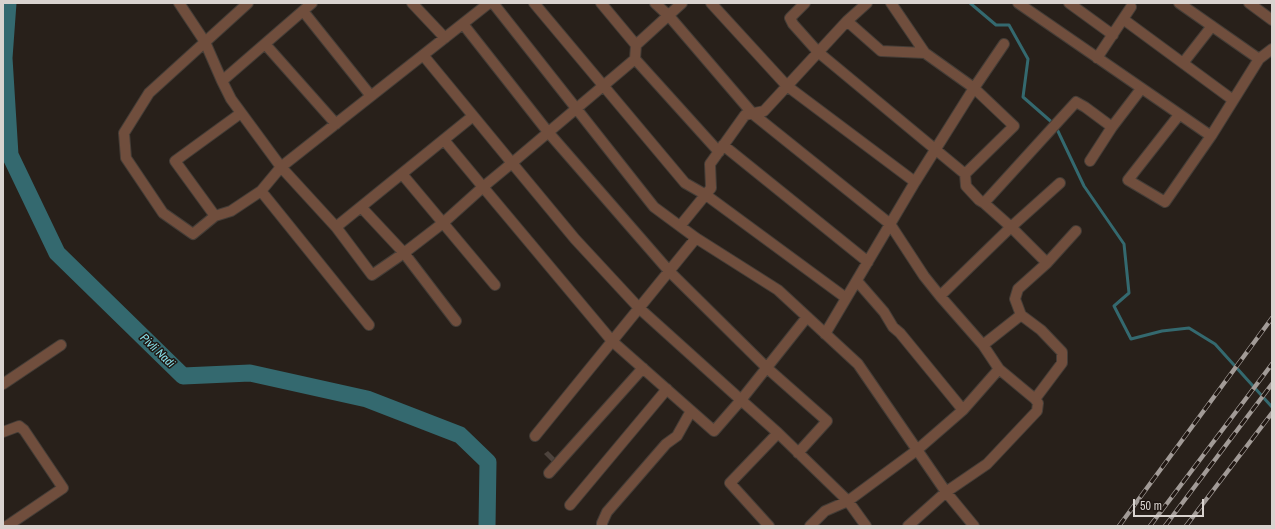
<!DOCTYPE html>
<html>
<head>
<meta charset="utf-8">
<style>
	body { margin:0 }
	#map { position:relative; width:1275px; height:529px; overflow:hidden; background:#28201a; font-family:"Archivo Narrow",sans-serif }
	canvas { display:block }
	.frame { position:absolute; inset:0; border:4px solid #d9d3cf; pointer-events:none }
	.scale { position:absolute; left:1133px; top:499px; width:71px; height:18px; box-sizing:border-box; border:2px solid #d9d3cf; border-top:0; padding-left:5px; font-size:12px; line-height:14px; white-space:nowrap; color:#d9d3cf; -webkit-text-stroke:3px #1f1611; paint-order:stroke }
</style>
</head>
<body>
<div id="map">
<canvas width="1275" height="529"></canvas>
<div class="frame"></div>
<div class="scale">50 m</div>
</div>
<script>
const ctx = document.querySelector('canvas').getContext('2d');
ctx.lineJoin = 'round';
function shape(rows) {
  const path = new Path2D();
  for (const r of rows) {
    path.moveTo(r[0], r[1]);
    for (let i = 2; i < r.length; i += 2) path.lineTo(r[i], r[i + 1]);
  }
  return path;
}
function strokePath(path, color, width, dash) {
  ctx.strokeStyle = color;
  ctx.lineWidth = width;
  ctx.lineCap = dash ? 'butt' : 'round';
  ctx.setLineDash(dash || []);
  ctx.stroke(path);
}
function fillPath(path, color) {
  ctx.fillStyle = color;
  ctx.fill(path, 'evenodd');
}
function drawText(font, color, halo, rows, align = 'center') {
  ctx.font = font + ' "Archivo Narrow",sans-serif';
  ctx.lineWidth = 3;
  ctx.setLineDash([]);
  ctx.textBaseline = 'middle';
  ctx.strokeStyle = halo;
  ctx.fillStyle = color;
  for (const [text, x, y, turn = 0] of rows) {
    ctx.save();
    ctx.translate(x, y);
    ctx.rotate((+turn || 0) * Math.PI / 180);
    ctx.textAlign = isNaN(turn) ? turn : align;
    if (halo) ctx.strokeText(text, 0, 0);
    ctx.fillText(text, 0, 0);
    ctx.restore();
  }
}
const stream = shape([
	[970,3,996,25,1009,25,1028,59,1023,97,1055,125,1084,186,1124,244,1129,293,1114,306,1131,339,1162,331,1189,328,1215,344,1272,407]
]);
const river = shape([
	[8,3,4,58,10,155,57,253,183,376,250,373,367,399,460,435,488,462,487,526]
]);
const building = shape([
	[548,451,556,459,552,462,544,454]
]);
const street = shape([
	[179,3,205,42,222,81],
	[248,3,149,93,124,133,126,158,163,213,193,234,215,216,231,211,261,191,281,167,336,227,473,116],
	[312,3,222,81,231,99,281,167,489,3],
	[412,3,445,38],
	[493,3,654,207,696,238,778,290,858,364,946,492,974,526],
	[534,3,685,183,706,195,846,298],
	[601,3,636,45,635,59],
	[655,3,669,16,753,114,890,224,924,276,940,296,983,345,999,369,1035,399,1038,403,1037,411,987,464,946,492,908,526],
	[711,3,787,86,915,182],
	[805,3,790,18,793,24,818,52,965,174,966,186,979,200,984,203,1011,227,1047,263],
	[891,3,925,53],
	[1018,3,1211,136,1259,59,1179,3],
	[1069,3,1113,35],
	[1249,3,1272,20],
	[303,11,371,96],
	[1123,19,1233,100],
	[847,21,867,3],
	[463,24,548,132,669,271,767,368,827,421,798,453],
	[265,44,336,124],
	[636,45,682,3],
	[423,55,512,163,575,239,639,308,741,400,714,431,612,341,483,187,512,163,577,108,635,59,719,152],
	[1097,58,1131,7],
	[1259,59,1272,49],
	[1183,63,1212,26],
	[1179,115,1128,180,1165,202,1211,136],
	[723,145,868,262],
	[1090,161,1112,127,1141,89],
	[402,174,495,285],
	[965,174,1014,126,974,88,1004,44],
	[261,191,369,325],
	[984,203,1076,102,1085,107,1112,127],
	[361,207,404,253,456,321],
	[215,216,175,161,241,113],
	[680,226,711,188,710,164,745,115,764,111,847,21,881,51,925,53,974,88,915,182,825,334],
	[336,227,372,275,404,253,443,223,483,187,444,140],
	[857,281,884,312,893,327,900,333,963,410],
	[940,296,1011,227,1060,183],
	[983,345,1021,315],
	[3,384,61,345],
	[1035,399,1062,363,1062,352,1041,330,1021,315,1015,299,1018,289,1047,263,1076,231],
	[3,432,19,426,24,430,63,488,7,526],
	[778,433,848,501,917,450,963,410,999,369],
	[535,436,696,238],
	[549,473,643,368],
	[570,505,667,389],
	[602,526,602,523,607,512,666,444,677,436,691,411],
	[769,526,730,483,778,433,741,400,807,317],
	[810,526,825,511,848,501,866,526]
]);
const rail = shape([
	[1119,526,1272,318],
	[1150,526,1272,364],
	[1165,526,1272,384],
	[1186,526,1272,413]
]);
const waterNames = [
	["Pivli Nadi",157,351,44]
];
strokePath(stream, '#34696f', 3);
strokePath(river, '#34696f', 17);
fillPath(building, '#4d433d');
strokePath(street, '#443d37', 12);
strokePath(street, '#704e3d', 10);
strokePath(rail, '#a29b97', 4.5);
strokePath(rail, '#1f1611', 3, [9]);
drawText('italic 12px', '#88e1eb', '#1f1611', waterNames);
</script>
</body>
</html>
